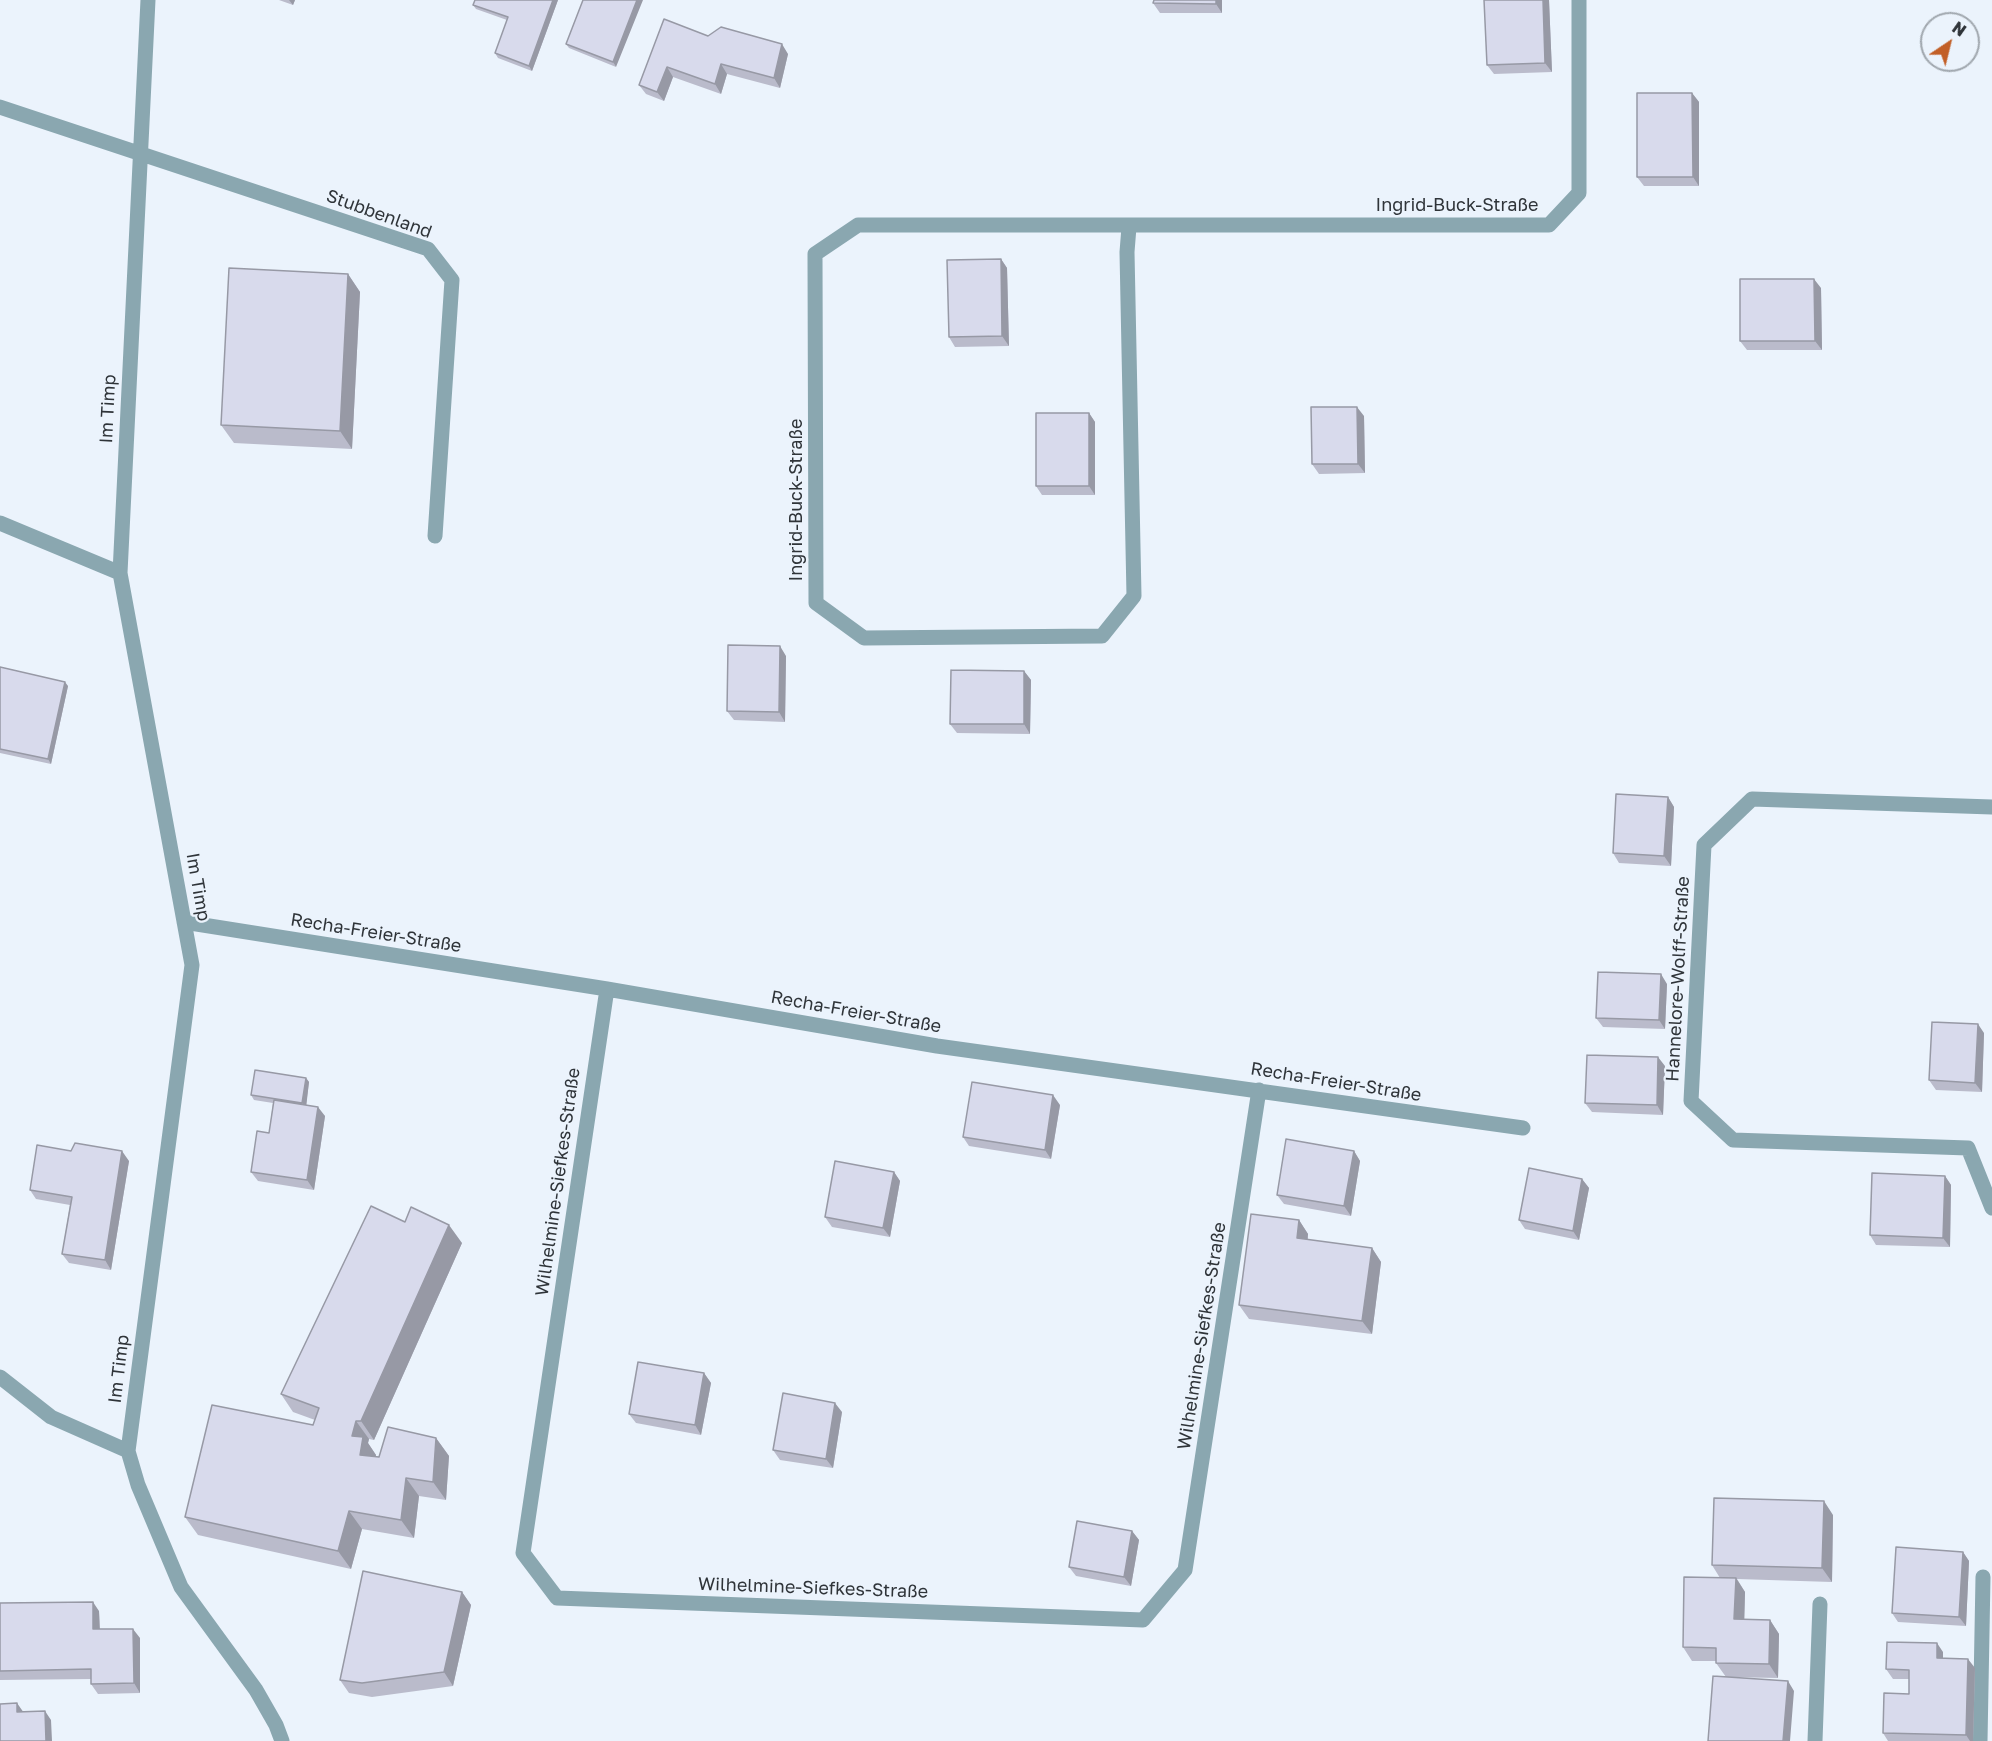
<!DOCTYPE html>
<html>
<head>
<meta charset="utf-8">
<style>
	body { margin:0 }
	#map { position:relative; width:1992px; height:1741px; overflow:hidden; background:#ebf3fc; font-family:"Golos Text",sans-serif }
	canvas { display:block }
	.north { position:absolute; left:1920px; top:12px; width:60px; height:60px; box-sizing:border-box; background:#ebf3fc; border:2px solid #a0a7ae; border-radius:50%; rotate:35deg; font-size:16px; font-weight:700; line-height:24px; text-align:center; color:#2f3439 }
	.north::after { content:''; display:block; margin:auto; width:21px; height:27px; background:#c25f27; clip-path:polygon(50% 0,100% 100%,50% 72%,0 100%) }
</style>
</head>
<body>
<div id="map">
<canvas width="1992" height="1741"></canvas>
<div class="north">N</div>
</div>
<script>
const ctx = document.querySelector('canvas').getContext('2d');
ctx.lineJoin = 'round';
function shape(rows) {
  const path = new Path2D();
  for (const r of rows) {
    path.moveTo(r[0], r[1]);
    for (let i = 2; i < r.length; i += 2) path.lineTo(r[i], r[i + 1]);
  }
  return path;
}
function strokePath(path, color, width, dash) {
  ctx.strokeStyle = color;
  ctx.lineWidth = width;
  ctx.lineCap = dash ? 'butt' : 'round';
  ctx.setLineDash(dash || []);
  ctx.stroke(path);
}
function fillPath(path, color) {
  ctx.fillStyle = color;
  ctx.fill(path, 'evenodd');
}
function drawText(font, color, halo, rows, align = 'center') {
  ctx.font = font + ' "Golos Text",sans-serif';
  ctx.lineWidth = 4.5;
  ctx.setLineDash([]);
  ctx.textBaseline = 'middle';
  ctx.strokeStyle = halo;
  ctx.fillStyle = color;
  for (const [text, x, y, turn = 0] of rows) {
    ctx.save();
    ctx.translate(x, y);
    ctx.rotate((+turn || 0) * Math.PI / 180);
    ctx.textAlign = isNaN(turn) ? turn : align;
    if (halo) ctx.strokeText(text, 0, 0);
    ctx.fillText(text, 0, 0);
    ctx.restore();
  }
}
const minor = shape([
	[148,0,120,573,192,965,128,1451,138,1485,181,1587,256,1690,276,1725,282,1741],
	[0,107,428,249,452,280,435,536],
	[1129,227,1127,252,1134,596,1102,636,864,638,816,603,815,254,858,225,1549,225,1579,193,1579,0],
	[0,523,120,573],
	[1992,807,1752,799,1704,845,1691,1101,1733,1140,1968,1148,1992,1208],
	[184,922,607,989,937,1046,1523,1128],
	[607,989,523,1553,557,1598,1143,1620,1185,1570,1259,1090],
	[0,1377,51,1417,128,1451],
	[1815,1741,1820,1604],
	[1980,1741,1983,1577]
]);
const wall = shape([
	[279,0,295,0,293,5],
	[558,0,532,71,498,58,495,53,507,20,476,9,473,5],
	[583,0,616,67,569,48,566,44],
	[1154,0,1222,0,1222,13,1160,13,1153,3],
	[1484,0,1549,0,1552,72,1494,74,1487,65],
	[708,36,788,54,780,88,727,74,721,94,673,77,664,101,646,94,639,85],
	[1692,93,1699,102,1699,186,1644,186,1637,177],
	[1001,259,1007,268,1009,346,955,347,949,337],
	[348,274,360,292,352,449,234,443,221,425],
	[1821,288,1822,350,1747,350,1740,341],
	[1089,413,1095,422,1095,495,1042,495,1036,486],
	[1364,416,1365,473,1319,474,1312,464],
	[786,656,785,722,734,720,727,711],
	[0,667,68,686,51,764,0,753],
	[1024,671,1031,680,1030,734,957,733,950,724],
	[1668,797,1674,807,1671,866,1619,863,1613,853],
	[1667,984,1665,1029,1603,1027,1596,1018],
	[1984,1033,1982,1092,1936,1090,1929,1080],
	[1665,1066,1663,1115,1592,1112,1585,1103],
	[306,1078,309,1082,306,1105,325,1116,314,1190,258,1181,251,1172,269,1133,273,1103,254,1100,251,1095],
	[1060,1105,1051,1159,969,1146,963,1137],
	[71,1151,129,1161,111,1270,69,1263,62,1254,70,1205,36,1199,30,1190],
	[1354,1151,1360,1161,1351,1216,1284,1204,1277,1195],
	[894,1172,900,1181,890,1237,832,1227,825,1217],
	[1945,1176,1951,1185,1950,1247,1876,1245,1870,1235],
	[1582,1179,1589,1188,1579,1240,1525,1229,1519,1220],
	[1299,1220,1308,1234,1308,1240,1372,1248,1381,1262,1372,1334,1249,1319,1239,1305],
	[405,1222,462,1243,374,1440,369,1439,368,1443,376,1455,375,1457,379,1457,436,1438,449,1456,446,1500,419,1496,414,1538,362,1529,351,1569,198,1535,185,1517,313,1425,315,1420,293,1412,281,1394],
	[704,1373,711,1383,701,1435,636,1423,629,1414],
	[842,1412,833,1468,780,1460,773,1450],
	[1833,1515,1832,1582,1737,1579,1745,1592,1744,1619,1770,1620,1779,1634,1778,1678,1726,1677,1716,1663,1716,1661,1692,1661,1683,1647,1720,1578,1712,1565],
	[1132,1531,1139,1540,1131,1586,1076,1576,1069,1567],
	[1963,1552,1969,1561,1966,1626,1898,1622,1892,1613],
	[462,1592,471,1605,453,1686,372,1697,349,1693,340,1680],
	[0,1603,99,1611,100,1629,140,1638,140,1693,98,1694,91,1684,91,1679,0,1680],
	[1943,1652,1943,1658,1975,1668,1973,1741,1888,1741,1883,1733,1909,1694,1909,1679,1893,1679,1886,1669]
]);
const shadedWall = shape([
	[289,0,295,0,293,5],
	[553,0,558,0,532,71,529,66],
	[637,0,643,0,616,67,613,62],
	[1216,0,1222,0,1222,13,1216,4],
	[1543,0,1549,0,1552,72,1545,63],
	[782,44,788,54,780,88,774,78],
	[721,64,727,74,721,94,715,84],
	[667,67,673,77,664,101,657,92],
	[1692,93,1699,102,1699,186,1693,177],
	[1001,259,1007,268,1009,346,1002,336],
	[348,274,360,292,352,449,340,431],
	[1814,279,1821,288,1822,350,1815,341],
	[1357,407,1364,416,1365,473,1358,464],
	[1089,413,1095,422,1095,495,1089,486],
	[780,646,786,656,785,722,779,712],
	[1024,671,1031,680,1030,734,1024,724],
	[65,682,68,686,51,764,48,759],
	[1668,797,1674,807,1671,866,1664,856],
	[1661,974,1667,984,1665,1029,1659,1020],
	[1978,1024,1984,1033,1982,1092,1975,1083],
	[1658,1057,1665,1066,1663,1115,1657,1105],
	[306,1078,309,1082,306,1108,302,1103],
	[1053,1095,1060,1105,1051,1159,1045,1150],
	[318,1107,325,1116,314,1190,307,1180],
	[122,1151,129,1161,111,1270,105,1260],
	[1354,1151,1360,1161,1351,1216,1344,1206],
	[894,1172,900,1181,890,1237,883,1228],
	[1945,1176,1951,1185,1950,1247,1943,1238],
	[1582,1179,1589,1188,1579,1240,1573,1231],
	[1299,1220,1308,1234,1306,1252,1297,1238],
	[449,1225,462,1243,374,1440,361,1421],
	[1372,1248,1381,1262,1372,1334,1362,1321],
	[704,1373,711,1383,701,1435,695,1425],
	[835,1403,842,1412,833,1468,826,1459],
	[356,1421,369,1439,368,1443,376,1455,373,1473,360,1455,352,1436],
	[436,1438,449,1456,446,1500,433,1482],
	[406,1478,419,1496,414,1538,401,1520],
	[1824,1501,1833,1515,1832,1582,1822,1568],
	[349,1511,362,1529,351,1569,338,1551],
	[1132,1531,1139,1540,1131,1586,1124,1577],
	[1963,1552,1969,1561,1966,1626,1959,1617],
	[1736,1578,1745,1592,1744,1633,1734,1619],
	[462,1592,471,1605,453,1686,444,1672],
	[93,1602,99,1611,100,1638,93,1629],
	[1770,1620,1779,1634,1778,1678,1769,1664],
	[133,1629,140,1638,140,1693,134,1683],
	[1937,1643,1943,1652,1943,1667,1937,1658],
	[1968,1659,1975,1668,1973,1741,1970,1741,1966,1735],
	[1788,1681,1794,1691,1790,1741,1783,1741],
	[17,1703,24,1713,17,1712],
	[45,1711,51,1720,52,1741,46,1741]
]);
const building = shape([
	[475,0,553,0,529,66,495,53,508,17,473,5,475,0],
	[583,0,637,0,613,62,566,44,583,0],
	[1154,0,1216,0,1216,4,1153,3,1154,0],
	[1484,0,1543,0,1545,63,1487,65,1484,0],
	[664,19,708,36,721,27,782,44,774,78,721,64,715,84,667,67,657,92,639,85,664,19],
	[1637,93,1692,93,1693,177,1637,177,1637,93],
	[1001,259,1002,336,949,337,947,260,1001,259],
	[229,268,348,274,340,431,221,425,229,268],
	[1740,279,1814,279,1815,341,1740,341,1740,279],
	[1311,407,1357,407,1358,464,1312,464,1311,407],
	[1036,413,1089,413,1089,486,1036,486,1036,413],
	[728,645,780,646,779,712,727,711,728,645],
	[0,667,65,682,48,759,0,749,0,667],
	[951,670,1024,671,1024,724,950,724,951,670],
	[1616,794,1668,797,1664,856,1613,853,1616,794],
	[1598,972,1661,974,1659,1020,1596,1018,1598,972],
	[1932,1022,1978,1024,1975,1083,1929,1080,1932,1022],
	[1587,1055,1658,1057,1657,1105,1585,1103,1587,1055],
	[255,1070,306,1078,302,1103,251,1095,255,1070],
	[972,1082,1053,1095,1045,1150,963,1137,972,1082],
	[274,1100,318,1107,307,1180,251,1172,257,1131,269,1133,274,1100],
	[1286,1139,1354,1151,1344,1206,1277,1195,1286,1139],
	[75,1143,122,1151,105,1260,62,1254,72,1197,30,1190,37,1145,71,1151,75,1143],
	[835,1161,894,1172,883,1228,825,1217,835,1161],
	[1529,1168,1582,1179,1573,1231,1519,1220,1529,1168],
	[1872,1173,1945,1176,1943,1238,1870,1235,1872,1173],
	[371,1206,405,1222,411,1207,449,1225,361,1421,356,1421,352,1436,363,1437,360,1455,379,1457,388,1427,436,1438,433,1482,406,1478,401,1520,349,1511,338,1551,185,1517,212,1405,313,1425,319,1408,281,1394,371,1206],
	[1251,1214,1299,1220,1297,1238,1372,1248,1362,1321,1239,1305,1251,1214],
	[638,1362,704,1373,695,1425,629,1414,638,1362],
	[783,1393,835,1403,826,1459,773,1450,783,1393],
	[1714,1498,1824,1501,1822,1568,1712,1565,1714,1498],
	[1077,1521,1132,1531,1124,1577,1069,1567,1077,1521],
	[1896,1547,1963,1552,1959,1617,1892,1613,1896,1547],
	[363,1571,462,1592,444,1672,362,1683,340,1680,363,1571],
	[1684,1577,1736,1578,1734,1619,1770,1620,1769,1664,1716,1663,1716,1648,1683,1647,1684,1577],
	[93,1602,93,1629,133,1629,134,1683,91,1684,91,1669,0,1671,0,1603,93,1602],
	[1887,1642,1937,1643,1937,1658,1968,1659,1966,1735,1883,1733,1884,1693,1909,1694,1909,1670,1886,1669,1887,1642],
	[1713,1676,1788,1681,1783,1741,1708,1741,1713,1676],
	[17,1703,17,1712,45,1711,46,1741,0,1741,0,1704,17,1703]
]);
const streetNames = [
	["Ingrid-Buck-Straße",1457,205],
	["Stubbenland",379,214,20],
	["Im Timp",108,409,-87],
	["Ingrid-Buck-Straße",796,500,-90],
	["Im Timp",198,887,80],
	["Recha-Freier-Straße",376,933,9],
	["Hannelore-Wolff-Straße",1678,979,-87],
	["Recha-Freier-Straße",856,1012,10],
	["Recha-Freier-Straße",1336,1082,9],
	["Wilhelmine-Siefkes-Straße",558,1182,-82],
	["Wilhelmine-Siefkes-Straße",1202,1336,-81],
	["Im Timp",119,1369,-83],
	["Wilhelmine-Siefkes-Straße",813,1588,2]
];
strokePath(minor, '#8aa7b0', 15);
fillPath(wall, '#babbcb');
fillPath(shadedWall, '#9799a5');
fillPath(building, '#d8daec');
strokePath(building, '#9799a5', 1.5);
drawText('18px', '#2f3439', '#ebf3fc', streetNames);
</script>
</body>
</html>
